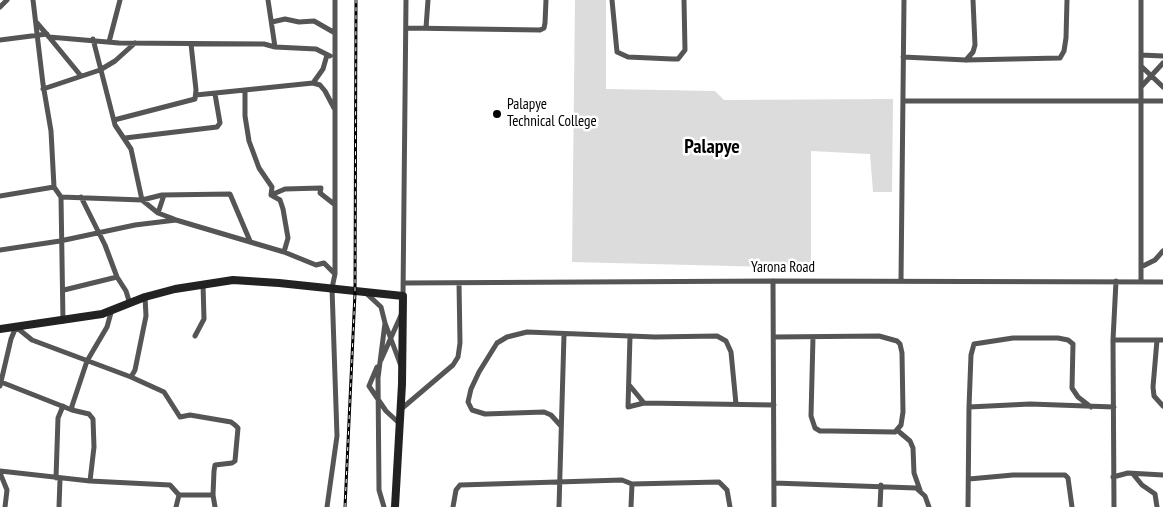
<!DOCTYPE html>
<html>
<head>
<meta charset="utf-8">
<style>
	body { margin:0 }
	canvas { display:block; background:#fff }
</style>
</head>
<body>
<canvas width="1163" height="507"></canvas>
<script>
const ctx = document.querySelector('canvas').getContext('2d');
ctx.lineJoin = 'round';
function fillPath(path, color) {
  ctx.fillStyle = color;
  ctx.fill(path, 'evenodd');
}
function shape(rows) {
  const path = new Path2D();
  for (const r of rows) {
    path.moveTo(r[0], r[1]);
    for (let i = 2; i < r.length; i += 2) path.lineTo(r[i], r[i + 1]);
  }
  return path;
}
function strokePath(path, color, width, dash) {
  ctx.strokeStyle = color;
  ctx.lineWidth = width;
  ctx.lineCap = dash ? 'butt' : 'round';
  ctx.setLineDash(dash || []);
  ctx.stroke(path);
}
function drawText(font, color, halo, rows, align = 'center') {
  ctx.font = font + ' "PT Sans Narrow",sans-serif';
  ctx.lineWidth = 5;
  ctx.setLineDash([]);
  ctx.textBaseline = 'middle';
  ctx.strokeStyle = halo;
  ctx.fillStyle = color;
  for (const [text, x, y, turn = 0] of rows) {
    ctx.save();
    ctx.translate(x, y);
    ctx.rotate((+turn || 0) * Math.PI / 180);
    ctx.textAlign = isNaN(turn) ? turn : align;
    if (halo) ctx.strokeText(text, 0, 0);
    ctx.fillText(text, 0, 0);
    ctx.restore();
  }
}
const green = shape([
	[575,0,606,0,606,89,715,91,724,100,893,99,892,192,873,192,870,154,811,151,811,268,572,262]
]);
const street = shape([
	[612,0,617,52,628,57,672,59,678,59,685,50,684,0],
	[1141,0,1141,281],
	[0,7,7,0],
	[272,22,285,19,299,22,314,21,335,33],
	[37,23,49,37,119,43,264,44,275,47,268,0],
	[406,28,540,30,544,28,545,23,546,0],
	[426,28,428,0],
	[49,37,81,76],
	[93,39,115,125,131,149,142,200,162,195,230,194,250,241],
	[0,40,47,34],
	[109,42,120,0],
	[275,47,316,49,330,56],
	[1141,55,1163,56],
	[903,57,966,60,1060,58,1064,51,1066,38,1067,0],
	[966,60,973,52,975,45,973,0],
	[1141,66,1163,87],
	[313,83,320,85,325,91,334,108],
	[1141,87,1163,63],
	[43,89,100,70,115,61,135,43],
	[245,91,245,116,249,141,259,168,272,187,271,195,280,200,283,209,288,238,284,252],
	[196,95,313,83,323,69,327,55],
	[903,101,1163,101],
	[114,120,195,99,196,90,191,44],
	[125,138,217,127,220,123,215,94],
	[54,187,61,197,142,200,158,213,174,219],
	[271,195,285,189,321,188,320,193,334,204],
	[0,196,54,187,51,131,43,84,33,0],
	[61,197,63,321],
	[81,197,105,245,117,277,126,291,130,304],
	[158,213,164,195],
	[0,250,60,241,135,225,176,220,284,252,316,265,324,263,334,273],
	[1141,267,1155,260,1163,251],
	[773,281,774,507],
	[901,281,904,0],
	[403,283,773,281,1163,282],
	[64,290,117,277],
	[366,293,381,307,385,323,378,378,379,490,384,507],
	[403,296,406,0],
	[385,323,401,366],
	[195,336,204,319,203,284],
	[630,336,628,407,644,403],
	[774,337,879,336,897,341,900,344,902,353,903,412,901,425,895,432,831,431,820,431,815,428,811,416,813,337],
	[1113,340,1163,340],
	[1157,340,1153,387,1154,396,1163,406],
	[381,360,402,313],
	[377,367,369,386,386,411,399,423],
	[131,377,164,392,180,417,190,415,231,422,235,425,238,428,235,461,232,463,215,465,214,471,213,495,215,507],
	[1,382,72,410],
	[0,386,11,339,16,327,32,340,131,377,135,370,146,316,145,297],
	[630,386,644,403,774,405],
	[969,407,1030,404,1114,407],
	[400,410,453,365,458,357,460,343,459,283],
	[561,426,551,415,544,412,485,414,472,410,468,402,471,389,479,372,497,343,507,337,527,332,655,337,717,336,726,341,731,352,736,404],
	[897,430,910,441,913,448,914,473,920,490],
	[0,471,90,481,94,447,93,419,89,414,72,410,72,406,87,361,107,327,112,309],
	[0,473,7,490,5,507],
	[1133,474,1142,485,1155,494,1157,507],
	[1113,477,1128,473,1163,475],
	[56,478,58,418,63,406],
	[969,479,1013,475,1065,475,1068,478,1072,507],
	[90,481,170,485,179,495,213,495],
	[774,483,916,488,925,496,929,507],
	[59,507,60,479],
	[176,507,179,495],
	[327,507,337,436,332,288,335,274,335,0],
	[453,507,456,490,460,485,622,480,632,484,719,482,727,490,730,507],
	[559,507,564,335],
	[631,507,632,484],
	[880,507,881,485],
	[968,507,969,407,971,355,974,344,1013,338,1058,338,1068,340,1073,344,1072,388,1078,397,1091,407],
	[1114,507,1113,340,1116,281]
]);
const secondary = shape([
	[0,329,102,314,145,297,175,289,233,280,279,283,403,296,402,384,395,507]
]);
const rail = shape([
	[345,507,355,293,356,0]
]);
const markers = [
	[497,114,5,"#000"]
];
const poiNames = [
	["Palapye",507,105],
	["Technical College",507,122]
];
const streetNames = [
	["Yarona Road",783,268]
];
const districtNames = [
	["Palapye",712,147]
];
fillPath(green, '#dcdcdc');
strokePath(street, '#555', 5);
strokePath(secondary, '#222', 8);
strokePath(rail, '#000', 3);
strokePath(rail, '#fff', 1, [4]);
for (const [x, y, r, color] of markers) {
  const dot = new Path2D();
  dot.arc(x, y, r, 0, 2 * Math.PI);
  ctx.fillStyle = color;
  ctx.fill(dot);
  strokePath(dot, '#fff', 2);
}
drawText('15px', '#000', '#fff', poiNames, 'left');
drawText('15px', '#000', '#fff', streetNames);
drawText('bold 20px', '#000', '#fff', districtNames);
</script>
</body>
</html>
